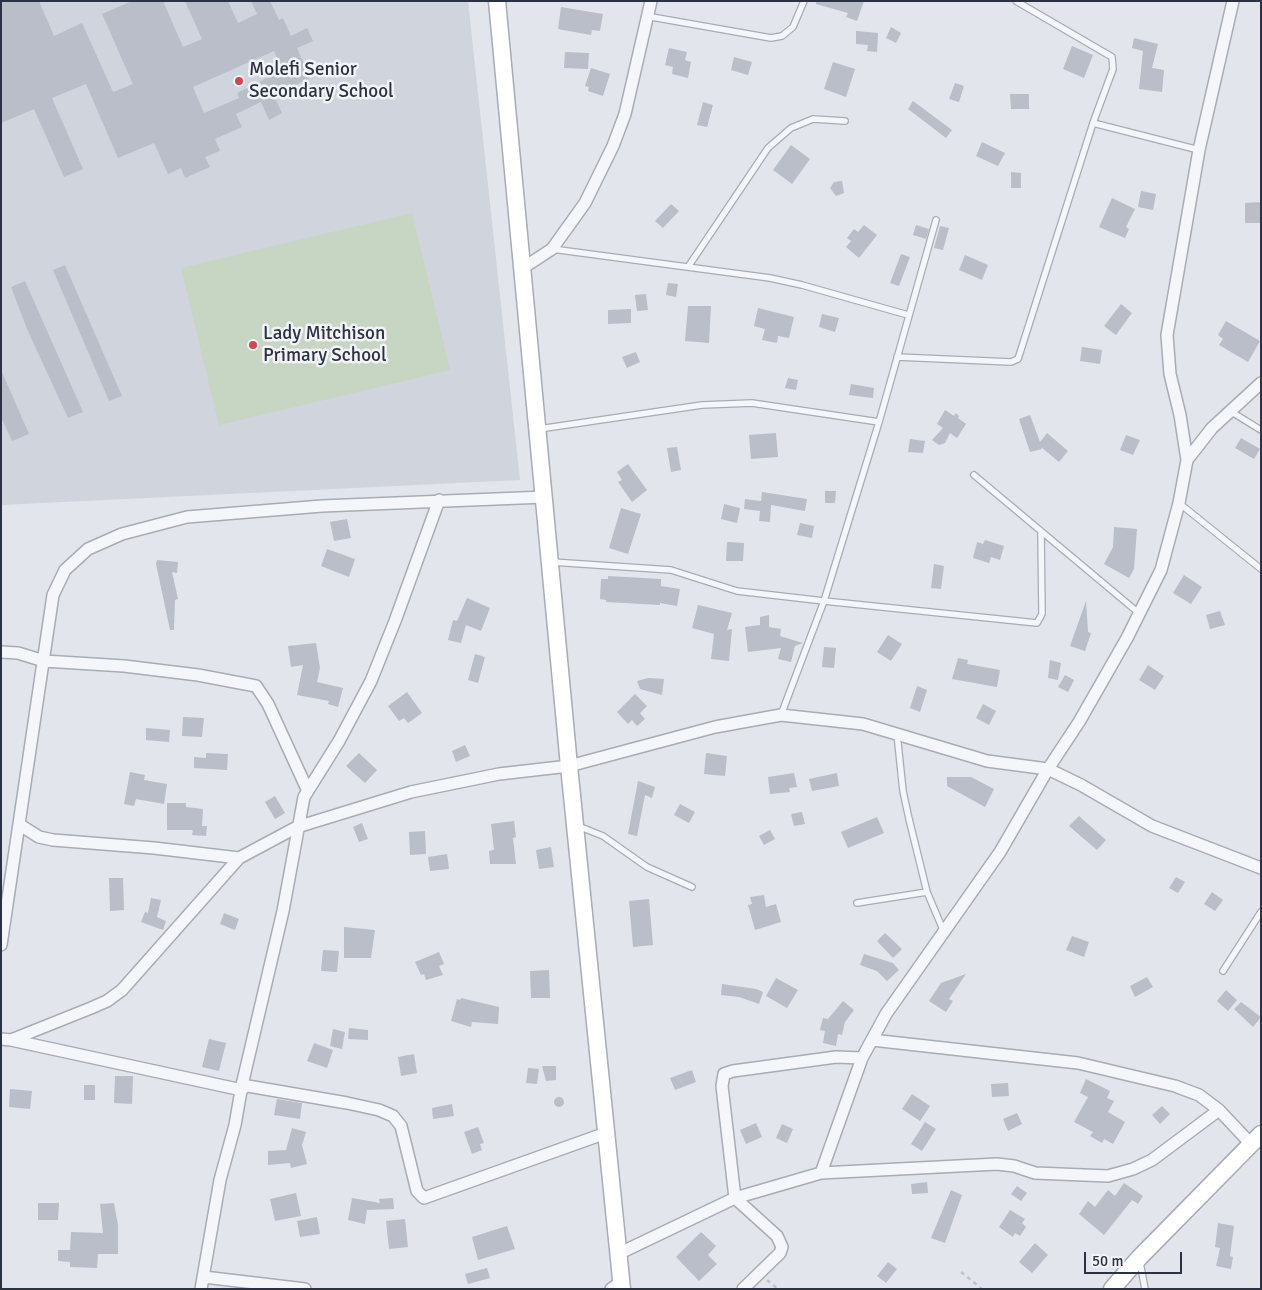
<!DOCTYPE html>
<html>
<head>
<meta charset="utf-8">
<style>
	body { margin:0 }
	#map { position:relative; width:1262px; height:1290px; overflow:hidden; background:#e2e5eb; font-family:Signika,sans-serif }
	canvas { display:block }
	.frame { position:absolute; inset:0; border:2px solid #2a3243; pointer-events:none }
	.scale { position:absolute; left:1084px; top:1252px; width:98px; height:22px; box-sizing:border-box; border:2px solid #2a3243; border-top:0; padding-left:6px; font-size:15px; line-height:18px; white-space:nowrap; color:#2a3243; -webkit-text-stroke:4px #f2f4f8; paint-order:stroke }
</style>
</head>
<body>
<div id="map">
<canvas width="1262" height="1290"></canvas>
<div class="frame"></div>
<div class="scale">50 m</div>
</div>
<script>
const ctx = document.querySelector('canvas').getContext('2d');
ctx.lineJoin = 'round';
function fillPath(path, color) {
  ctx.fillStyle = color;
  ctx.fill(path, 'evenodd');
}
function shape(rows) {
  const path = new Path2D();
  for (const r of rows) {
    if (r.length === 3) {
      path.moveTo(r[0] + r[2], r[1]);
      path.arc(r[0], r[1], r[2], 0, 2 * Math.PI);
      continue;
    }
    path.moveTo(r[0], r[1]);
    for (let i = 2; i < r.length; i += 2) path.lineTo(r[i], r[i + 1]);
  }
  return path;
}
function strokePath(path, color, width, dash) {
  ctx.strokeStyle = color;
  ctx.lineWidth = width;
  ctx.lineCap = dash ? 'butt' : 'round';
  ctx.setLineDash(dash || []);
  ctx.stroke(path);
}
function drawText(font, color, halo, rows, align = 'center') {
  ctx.font = font + ' Signika,sans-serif';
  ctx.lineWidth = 5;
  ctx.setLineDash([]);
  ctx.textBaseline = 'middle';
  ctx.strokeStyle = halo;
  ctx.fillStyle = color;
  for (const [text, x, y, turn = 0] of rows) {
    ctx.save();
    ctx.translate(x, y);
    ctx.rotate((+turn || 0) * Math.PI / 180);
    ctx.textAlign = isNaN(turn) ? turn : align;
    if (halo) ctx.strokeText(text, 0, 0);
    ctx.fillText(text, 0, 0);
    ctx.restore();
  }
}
const built = shape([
	[1,1,468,1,520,480,1,505]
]);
const green = shape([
	[412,213,450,370,219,425,181,268]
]);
const building = shape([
	[1,1,39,1,54,36,82,23,113,92,133,84,102,14,132,1,163,1,183,47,202,39,185,1,228,1,238,23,257,14,251,1,270,1,279,20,283,18,291,36,307,28,313,41,297,48,310,78,274,96,282,113,269,120,261,102,236,114,242,127,215,139,220,151,205,157,210,167,185,178,181,168,168,174,154,143,118,158,86,84,52,98,83,169,64,177,34,109,1,123],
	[274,51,283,70,237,93,239,98,204,113,193,87],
	[816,1,864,1,857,21,846,17,848,13,816,4],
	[561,7,603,14,600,31,592,30,591,35,558,29],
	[891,27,901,33,896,43,886,38],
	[856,31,878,33,877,52,867,51,868,45,856,44],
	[1134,38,1158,44,1152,68,1164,70,1162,92,1139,89,1143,51,1132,48],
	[1072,46,1093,55,1084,78,1063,69],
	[669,48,687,52,685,60,691,62,688,78,672,74,673,67,665,65],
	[565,52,589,53,588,69,564,68],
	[734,57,752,62,748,75,731,70],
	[833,62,855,69,846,97,824,89],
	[591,68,610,74,603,96,588,91,589,87,585,86],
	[955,83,964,86,959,102,949,99],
	[1010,94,1029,94,1029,109,1011,109],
	[913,101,952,130,946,138,908,109],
	[703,102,713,105,707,127,697,125],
	[982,142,1005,153,998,166,976,156],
	[791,145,810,159,792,184,773,170],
	[1011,172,1021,173,1021,188,1011,188],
	[842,181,844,193,836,196,830,188,834,182],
	[1141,191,1156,194,1153,210,1138,207],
	[1112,198,1135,209,1126,227,1129,229,1125,238,1099,227],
	[1261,202,1261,223,1245,223,1245,203],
	[671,204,679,211,663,228,655,221],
	[864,225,877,235,859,258,846,247,851,241,847,238,854,229,858,232],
	[916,225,929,229,926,239,913,235],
	[940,226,949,228,943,250,934,248],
	[901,254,910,257,899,286,890,283],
	[965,255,988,265,982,280,959,270],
	[65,265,122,396,109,401,53,270],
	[25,281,83,412,68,418,27,329,11,287],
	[668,283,678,284,676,297,666,295],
	[646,294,648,310,637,311,635,295],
	[1121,304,1132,313,1116,335,1104,326],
	[688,306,711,306,709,343,685,341],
	[758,308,794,317,789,338,778,336,777,343,762,340,765,329,754,326],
	[631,309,631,323,608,324,608,310],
	[822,314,839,318,835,332,819,327],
	[1226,321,1260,341,1248,362,1219,345,1223,339,1218,335],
	[1082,347,1102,350,1100,364,1080,361],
	[636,352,640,362,627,368,622,357],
	[1,370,29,434,12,441,1,417],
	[788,378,798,380,796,390,785,388],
	[851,384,874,388,873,398,849,395],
	[945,410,954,416,956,413,959,416,958,418,966,424,957,438,950,433,945,443,939,445,932,440,943,428,937,424],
	[1030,415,1040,442,1047,433,1068,451,1059,462,1041,447,1042,449,1030,452,1019,419],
	[776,433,778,457,751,459,749,435],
	[1126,435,1140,440,1133,455,1120,450],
	[1241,438,1260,449,1254,459,1235,448],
	[910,439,925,441,923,453,908,452],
	[677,447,681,470,671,472,667,448],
	[628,464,647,490,632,502,618,482,622,480,617,472],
	[825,491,836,491,835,503,825,503],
	[762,492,807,499,805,511,771,505,770,522,759,521,760,511,744,509,745,499,761,501],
	[724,504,740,508,737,523,721,519],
	[621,508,641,514,628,554,609,548],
	[347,519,351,538,334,541,330,522],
	[800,523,814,526,812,538,797,535],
	[1114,527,1137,529,1134,569,1129,578,1104,564,1113,547],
	[985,540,1004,546,1000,560,991,557,989,563,973,558,977,542,983,544],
	[727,542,744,543,743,561,726,561],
	[327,549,355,559,349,577,321,566],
	[157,560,178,562,177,573,172,572,178,599,175,600,174,630,170,630,156,564],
	[934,564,944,566,941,589,931,588],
	[1184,575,1202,587,1191,604,1173,593],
	[608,576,661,579,661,586,680,589,677,606,660,603,660,605,606,602,606,600,600,599,601,579,608,579],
	[467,598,490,608,481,631,466,625,461,643,448,640,453,620,457,621],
	[1086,601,1088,632,1091,633,1085,651,1070,646],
	[698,605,732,613,727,630,732,629,729,661,711,659,714,634,692,628],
	[1220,611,1225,625,1210,629,1206,615],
	[769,615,769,627,781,629,780,636,803,643,795,646,791,662,778,659,781,648,748,652,745,627,760,625,760,617],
	[888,635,902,644,891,661,877,652],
	[316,643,320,668,317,682,343,688,338,707,328,704,329,701,297,695,303,665,291,667,288,646],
	[824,647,836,648,834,668,822,667],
	[475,654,485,657,478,683,468,680],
	[958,658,968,660,967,664,1000,670,997,687,952,679],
	[1050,660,1061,663,1058,680,1048,678],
	[1148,665,1164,676,1155,690,1139,680],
	[1065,675,1074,680,1068,692,1058,687],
	[648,678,664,679,662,695,640,689,637,681],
	[917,686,927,690,920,712,910,708],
	[407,692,422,713,408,723,404,718,399,721,388,706],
	[635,694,647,706,640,713,645,719,637,726,632,720,628,724,617,712],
	[983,704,996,711,989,725,976,718],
	[183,717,204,718,202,737,182,736],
	[146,728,170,730,169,742,146,740],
	[465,745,470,756,456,762,452,751],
	[206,753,228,754,227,770,194,768,194,757,206,758],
	[359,753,377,770,365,783,346,766],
	[706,753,727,756,725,776,704,774],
	[130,772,145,775,144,780,167,784,164,804,136,799,134,806,124,804],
	[794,773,797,787,789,788,790,792,770,794,768,777],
	[837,773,839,786,812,791,809,779],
	[947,777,971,777,994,789,985,807,947,786],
	[638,781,655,787,652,798,645,795,637,836,628,834],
	[275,796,285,813,275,819,265,802],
	[167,803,186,803,186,807,203,809,202,826,207,826,206,836,192,835,193,830,167,830],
	[680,804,695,812,689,823,674,815],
	[802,812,805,824,794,826,791,814],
	[1079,816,1106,840,1097,850,1069,826],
	[877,817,884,833,848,848,841,832],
	[514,821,516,837,513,838,516,864,490,864,489,851,494,850,491,824],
	[362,823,368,839,359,842,353,827],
	[770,830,775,839,764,845,759,836],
	[425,831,426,854,410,855,409,832],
	[551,847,554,867,539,869,536,850],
	[447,854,449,869,430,871,428,857],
	[1176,877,1185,882,1178,893,1169,888],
	[109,878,123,878,124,910,110,911],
	[1212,892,1223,900,1215,911,1204,904],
	[764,895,766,907,776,904,781,922,755,930,748,905,752,904,750,897],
	[151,898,161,900,157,917,166,921,163,930,141,922,145,912,148,913],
	[649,899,653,945,633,947,629,901],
	[224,913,239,919,235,930,220,924],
	[344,927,375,930,371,958,344,958],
	[885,933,902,949,893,958,877,941],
	[1072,936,1089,942,1084,957,1066,950],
	[323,950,339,951,337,972,321,971],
	[439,952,444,964,439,966,443,975,426,980,424,974,421,975,415,962],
	[864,954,893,963,899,970,887,981,877,971,860,965],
	[549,970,550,998,531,998,530,971],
	[966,974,949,999,953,1001,946,1012,929,1001,941,983],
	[1147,977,1153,987,1135,997,1130,986],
	[776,978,798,990,787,1008,766,996],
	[722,984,756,989,763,992,759,1004,739,997,721,995],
	[1226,990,1237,1000,1228,1011,1217,1001],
	[461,998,499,1007,498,1024,472,1022,471,1027,451,1021,457,999,460,1000],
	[843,1001,854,1010,845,1022,842,1035,838,1034,836,1046,823,1043,825,1031,820,1030,823,1018,828,1019],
	[1241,1002,1261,1017,1253,1027,1234,1009],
	[349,1028,368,1030,368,1040,348,1039],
	[333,1029,345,1032,342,1049,330,1046],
	[209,1039,226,1043,219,1071,202,1067],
	[314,1043,333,1050,327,1068,307,1061],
	[414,1054,417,1073,401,1076,398,1057],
	[542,1066,556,1066,556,1080,546,1081],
	[528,1068,539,1069,537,1084,526,1083],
	[692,1070,696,1082,675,1090,670,1078],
	[115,1076,133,1076,132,1104,114,1103],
	[1086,1079,1110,1091,1107,1098,1114,1101,1108,1112,1125,1122,1113,1144,1104,1139,1102,1143,1090,1136,1093,1132,1074,1122,1088,1097,1080,1093],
	[1008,1083,1009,1096,992,1097,991,1084],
	[84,1085,95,1085,95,1100,84,1100],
	[10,1089,32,1091,30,1109,9,1107],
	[912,1094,930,1106,920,1121,902,1109],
	[559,1102,5],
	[277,1099,302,1103,300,1119,274,1115],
	[452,1104,454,1116,433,1119,432,1108],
	[1162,1106,1170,1114,1160,1124,1152,1115],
	[1017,1113,1022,1124,1008,1131,1003,1119],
	[925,1122,936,1129,922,1151,911,1144],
	[756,1123,762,1137,746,1144,740,1130],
	[782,1124,793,1129,787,1143,776,1138],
	[478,1127,484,1143,480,1144,482,1150,472,1154,464,1132],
	[292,1128,306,1132,302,1145,307,1164,291,1168,290,1163,268,1165,268,1151,286,1150],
	[927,1182,928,1193,912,1194,911,1184],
	[1124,1183,1143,1196,1138,1204,1132,1200,1104,1235,1079,1214,1088,1201,1095,1207,1108,1190,1115,1196],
	[1017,1186,1027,1193,1021,1201,1011,1194],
	[951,1190,962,1195,945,1243,931,1238],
	[296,1193,301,1216,275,1221,270,1199],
	[352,1198,380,1203,379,1199,393,1198,394,1209,367,1210,365,1224,348,1220],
	[38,1203,59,1203,58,1220,38,1220],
	[114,1203,118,1225,118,1254,98,1254,97,1268,70,1267,70,1262,58,1261,58,1250,70,1250,71,1232,103,1233,100,1204],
	[1010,1210,1025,1219,1022,1223,1026,1227,1020,1236,1015,1233,1013,1237,999,1227],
	[317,1217,320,1234,300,1237,297,1221],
	[405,1219,408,1247,389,1249,386,1221],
	[1218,1223,1234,1226,1230,1256,1233,1257,1231,1269,1216,1266,1220,1248,1215,1247],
	[507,1226,515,1249,478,1260,472,1237],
	[701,1232,716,1246,708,1255,717,1264,699,1281,676,1257],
	[1035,1243,1048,1255,1032,1273,1019,1262],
	[888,1262,897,1269,886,1283,877,1276],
	[487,1268,490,1278,468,1284,465,1274]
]);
const path = shape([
	[961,1272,982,1289],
	[767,1280,778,1289]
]);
const lane = shape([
	[1016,1,1112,57,1113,69,1093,123,1199,150],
	[646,16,771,38,782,36,793,27,804,1],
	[552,249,770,278,802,285,908,315],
	[688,267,768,148,791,128,813,119,845,121],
	[897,357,1011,362,1018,359,1093,123],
	[1230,411,1261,430],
	[539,429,702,405,752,403,879,422],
	[974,475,1140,614],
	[1179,503,1261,569],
	[552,562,671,570,737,591,824,601,879,422,936,220],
	[781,715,824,601,1037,623,1042,614,1041,533],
	[897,734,903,791,909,819,927,892,944,932],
	[578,826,603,836,647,867,692,887],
	[857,903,927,892],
	[1223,971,1261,912],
	[1140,1262,1145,1289]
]);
const street = shape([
	[523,268,552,249,585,203,613,146,625,114,651,1],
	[1187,460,1180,415,1170,374,1167,335,1199,150,1233,1],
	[1,652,18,653,44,661,124,666,198,675,256,686,268,704,307,789],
	[20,825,39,837,53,840,154,848,239,858],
	[1,945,53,595,65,570,88,549,122,534,187,517,322,506,545,497],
	[1,1039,11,1040,91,1008,107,1001,122,990,239,858,297,827,411,792,499,774,569,766,715,727,781,715,863,724,987,761,1048,769,1079,722,1127,638,1161,570,1179,503,1187,460,1212,428,1261,383],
	[11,1040,242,1090],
	[242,1085,347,1103,379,1110,393,1116,401,1126,417,1191,424,1198,606,1133],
	[1219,1110,1251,1144],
	[821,1173,997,1164,1014,1166,1035,1173,1108,1176,1133,1169,1152,1160,1219,1110,1199,1095,1175,1086,1078,1063,872,1040],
	[618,1254,735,1198,821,1173,862,1058,886,1014,1000,852,1048,769,1081,785,1152,826,1261,868],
	[204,1277,305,1289],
	[201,1289,220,1180,235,1125,242,1085,283,911,304,797,339,741,371,681,395,621,439,500],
	[611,1289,621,1282],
	[743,1289,780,1253,782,1247,777,1236,735,1198,722,1086,724,1074,733,1071,836,1057,862,1058]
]);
const secondary = shape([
	[497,1,569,766,622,1289],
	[1112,1289,1139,1258,1261,1134]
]);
const markers = [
	[239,81,5,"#d04754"],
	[253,345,5,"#d04754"]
];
const poiNames = [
	["Molefi Senior",249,70],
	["Secondary School",249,92],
	["Lady Mitchison",263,334],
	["Primary School",263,356]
];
fillPath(built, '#d0d4dd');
fillPath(green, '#c7d5c3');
fillPath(building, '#b9bec8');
strokePath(lane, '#a7acb5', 8);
strokePath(street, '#a7acb5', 14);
strokePath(secondary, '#a7acb5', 19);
strokePath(path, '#c0c3ca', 2.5, [4, 4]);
strokePath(lane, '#f5f6f9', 5.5);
strokePath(street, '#f5f6f9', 11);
strokePath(secondary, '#fff', 16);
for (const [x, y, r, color] of markers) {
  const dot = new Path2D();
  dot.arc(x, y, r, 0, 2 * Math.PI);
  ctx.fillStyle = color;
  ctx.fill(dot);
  strokePath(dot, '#f2f4f8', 2);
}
drawText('19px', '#2a3243', '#f2f4f8', poiNames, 'left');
</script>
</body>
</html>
